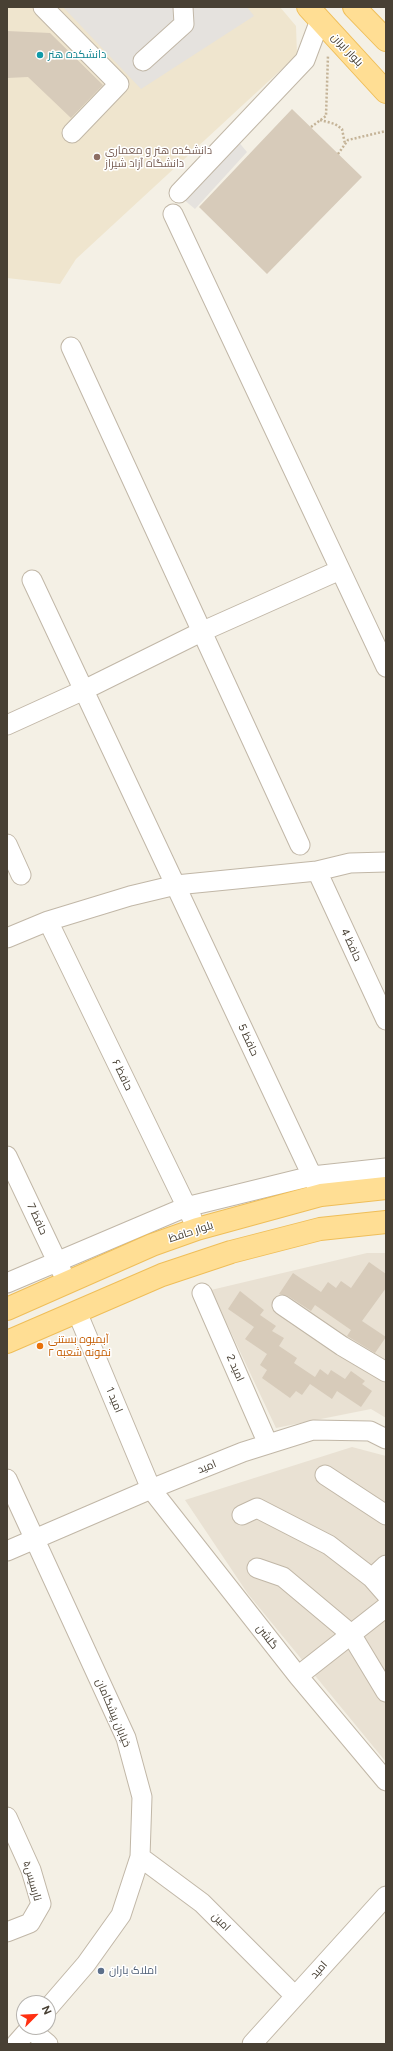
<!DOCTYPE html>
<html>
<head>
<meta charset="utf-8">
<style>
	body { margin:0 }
	#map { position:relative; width:393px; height:2051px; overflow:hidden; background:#f4f0e5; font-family:Figtree,sans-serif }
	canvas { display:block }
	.frame { position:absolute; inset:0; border:8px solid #484034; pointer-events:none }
	.north { position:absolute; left:16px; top:1995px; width:40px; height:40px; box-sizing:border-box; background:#fff; border:1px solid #b6b3ae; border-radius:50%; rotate:66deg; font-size:11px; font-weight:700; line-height:16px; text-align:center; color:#484034 }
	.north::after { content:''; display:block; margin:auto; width:14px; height:18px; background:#ff3012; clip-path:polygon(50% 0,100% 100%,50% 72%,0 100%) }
</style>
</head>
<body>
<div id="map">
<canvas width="393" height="2051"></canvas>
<div class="frame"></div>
<div class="north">N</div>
</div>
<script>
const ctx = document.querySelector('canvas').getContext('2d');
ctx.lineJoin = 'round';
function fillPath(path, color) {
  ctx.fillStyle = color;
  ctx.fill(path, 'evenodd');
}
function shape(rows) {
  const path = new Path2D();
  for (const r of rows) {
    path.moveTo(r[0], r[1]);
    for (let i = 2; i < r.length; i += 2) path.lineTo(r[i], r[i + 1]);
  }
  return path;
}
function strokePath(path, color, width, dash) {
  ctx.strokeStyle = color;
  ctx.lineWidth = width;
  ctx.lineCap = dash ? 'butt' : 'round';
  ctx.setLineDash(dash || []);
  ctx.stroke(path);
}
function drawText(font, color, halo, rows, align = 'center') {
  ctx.font = font + ' Figtree,Cairo,sans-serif';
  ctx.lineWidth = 3;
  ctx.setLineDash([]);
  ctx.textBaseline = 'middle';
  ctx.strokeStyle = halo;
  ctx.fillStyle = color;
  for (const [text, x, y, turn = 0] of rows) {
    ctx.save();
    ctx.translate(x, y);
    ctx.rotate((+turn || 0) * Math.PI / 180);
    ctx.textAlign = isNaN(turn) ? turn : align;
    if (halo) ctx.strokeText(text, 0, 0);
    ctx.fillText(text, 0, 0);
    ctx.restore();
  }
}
const residential = shape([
	[367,1253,386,1253,386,1418,371,1409,276,1428,211,1290],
	[352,1447,386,1456,386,1762,248,1594,185,1500]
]);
const education = shape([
	[7,7,280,7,296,26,297,55,76,259,60,284,7,278]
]);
const parking = shape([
	[63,7,247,7,254,16,141,89],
	[227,128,247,152,195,209,171,189]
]);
const building = shape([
	[7,31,50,33,103,85,71,118,28,77,7,78],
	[292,109,362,177,267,274,199,207],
	[369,1262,386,1274,386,1288,362,1321,386,1337,375,1353,347,1336,351,1330,315,1305,311,1311,288,1296,279,1294,293,1273,321,1292,328,1282,336,1288,341,1281,351,1288],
	[240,1291,264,1310,260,1315,276,1326,272,1331,284,1338,279,1346,297,1358,294,1363,315,1377,320,1369,328,1375,331,1370,345,1379,351,1371,365,1381,362,1384,372,1391,361,1407,337,1391,332,1399,310,1384,302,1395,296,1391,290,1398,262,1378,267,1370,260,1365,267,1354,245,1339,254,1327,228,1309]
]);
const path = shape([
	[320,120,335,124,342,129,345,144],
	[311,127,326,116,328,55],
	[338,154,348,140,386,131]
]);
const minor = shape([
	[43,7,119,84,72,133],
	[143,61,184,24,183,7],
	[179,193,305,60,320,20],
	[173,214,386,667],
	[71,347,300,845],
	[32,580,321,1195],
	[7,725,84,690,201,632,340,570],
	[7,844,21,875],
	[317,871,386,1020],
	[48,921,192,1218],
	[7,938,48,921,130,896,176,885,317,871,350,863,386,862],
	[7,1156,62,1272],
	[7,1283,186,1207,312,1176,386,1168],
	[202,1293,268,1444],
	[282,1305,342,1346,386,1372],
	[77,1312,151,1489,298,1676,386,1781],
	[325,1475,386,1515],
	[7,1479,126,1738,142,1797,140,1857,121,1915,86,1964,48,2008],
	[242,1515,257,1508,329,1545,372,1578],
	[7,1551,151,1489,243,1452,313,1430,370,1431,386,1439],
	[386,1565,372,1578,386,1594],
	[257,1568,283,1577,351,1634,386,1692],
	[298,1676,386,1607],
	[7,1817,31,1870,41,1904,30,1923,7,1932],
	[140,1857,202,1903,295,1996],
	[30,2029,48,2044],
	[16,2044,31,2027],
	[252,2044,386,1896]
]);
const major = shape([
	[308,7,386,92],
	[354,7,386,40],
	[7,1309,152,1245,197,1229,321,1195,386,1188],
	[7,1342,162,1275,231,1252,320,1229,386,1222]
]);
const markers = [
	[40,55,4,"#0f9aa8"],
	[97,157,4,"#8d6e63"],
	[40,1346,4,"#e8710a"],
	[101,1971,4,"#5c6f8a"]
];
const streetNames = [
	["بلوار ایران",347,50,47],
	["حافظ 4",351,945,65],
	["حافظ 5",248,1040,65],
	["حافظ ۶",122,1075,64],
	["حافظ 7",37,1219,65],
	["بلوار حافظ",191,1232,-18],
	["امید 2",235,1368,66],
	["امید 1",114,1400,67],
	["امید",207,1467,-22],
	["گلشن",267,1637,52],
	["خیابان پیشگامان",113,1713,67],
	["نارسیس۵",32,1881,74],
	["امین",221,1922,45],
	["امید",319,1970,-48]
];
const cultureNames = [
	["دانشکده هنر",48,55]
];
const educationNames = [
	["دانشکده هنر و معماری",105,151],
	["دانشگاه آزاد شیراز",105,164]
];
const foodNames = [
	["آبمیوه بستنی",48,1340],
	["نمونه شعبه ۲",48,1353]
];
const serviceNames = [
	["املاک باران",109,1971]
];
fillPath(residential, '#e9e1d3');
fillPath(education, '#efe5ce');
fillPath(parking, '#e5e2de');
fillPath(building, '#d7cbba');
strokePath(minor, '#c1b7a7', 21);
strokePath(major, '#efbe59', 24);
strokePath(path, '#c4b397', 2.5, [2, 2]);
strokePath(minor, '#fff', 19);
strokePath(major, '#ffde94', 22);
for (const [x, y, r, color] of markers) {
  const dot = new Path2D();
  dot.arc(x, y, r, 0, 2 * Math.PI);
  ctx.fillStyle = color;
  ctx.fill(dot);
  strokePath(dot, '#fff', 1.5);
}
drawText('11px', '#484034', '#fff', streetNames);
drawText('11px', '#0d838f', '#fff', cultureNames, 'left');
drawText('11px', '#785e54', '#fff', educationNames, 'left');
drawText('11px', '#c56008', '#fff', foodNames, 'left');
drawText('11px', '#4e5e75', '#fff', serviceNames, 'left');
</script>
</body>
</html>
